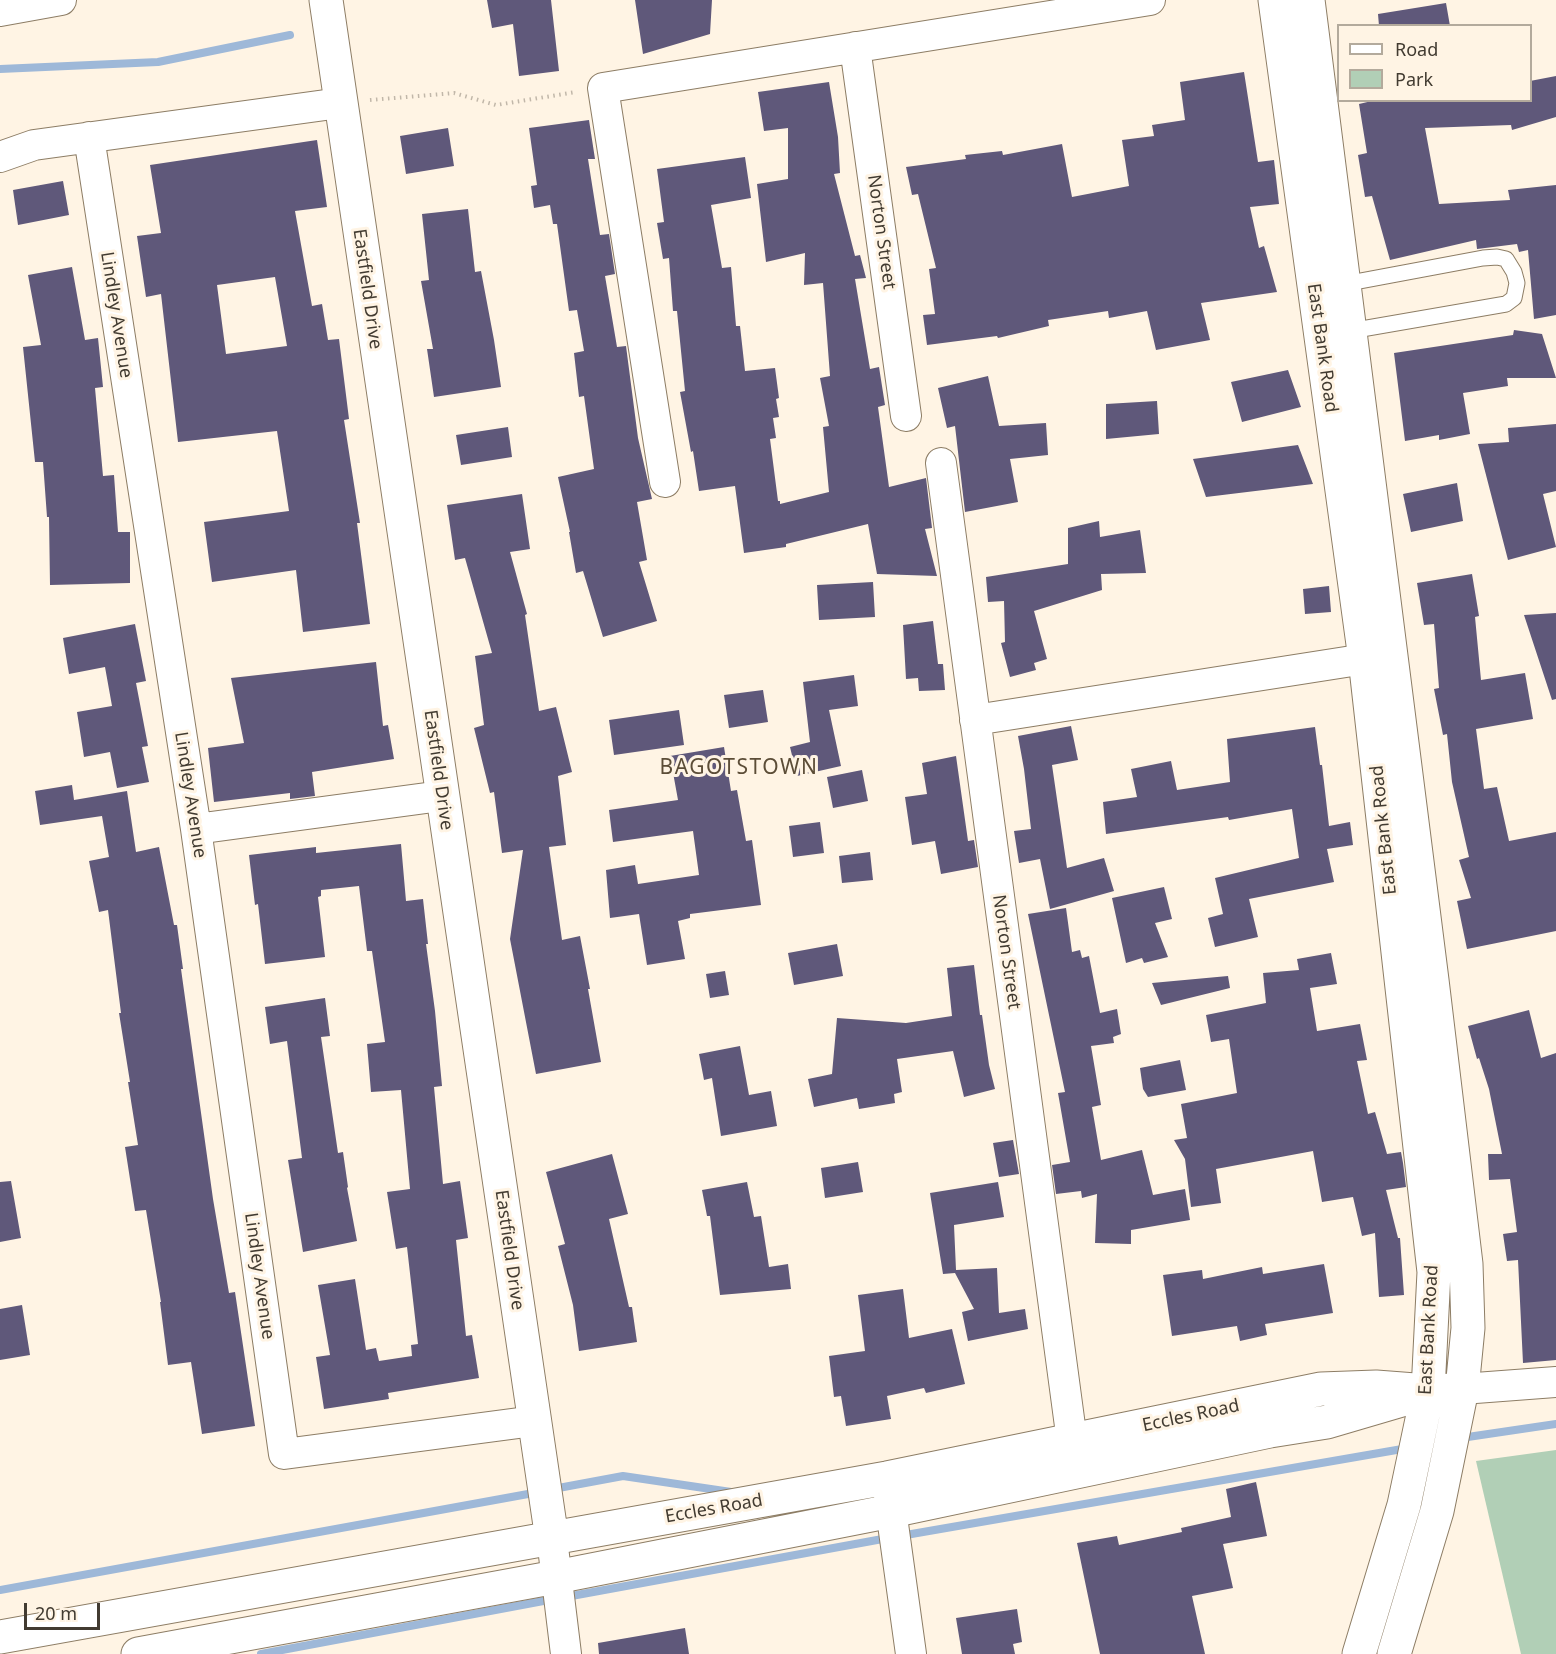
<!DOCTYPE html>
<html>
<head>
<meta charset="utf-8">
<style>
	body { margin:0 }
	#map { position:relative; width:1556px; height:1654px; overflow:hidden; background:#fff4e4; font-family:"Noto Sans",sans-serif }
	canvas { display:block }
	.legend { position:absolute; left:1337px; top:24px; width:195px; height:78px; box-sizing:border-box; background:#fff4e4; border:2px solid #b3aa9c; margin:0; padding:8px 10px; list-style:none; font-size:18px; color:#423b31 }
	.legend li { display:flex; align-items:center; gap:12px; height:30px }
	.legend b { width:30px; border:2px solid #b3aa9c }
	.scale { position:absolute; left:24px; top:1603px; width:76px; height:27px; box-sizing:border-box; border:3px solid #423b31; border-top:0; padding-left:8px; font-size:18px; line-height:21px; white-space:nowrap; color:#423b31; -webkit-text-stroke:4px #fff4e4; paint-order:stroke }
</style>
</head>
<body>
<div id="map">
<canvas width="1556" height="1654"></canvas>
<ul class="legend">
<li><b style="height:8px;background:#fff"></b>Road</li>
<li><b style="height:16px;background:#b1cfb6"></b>Park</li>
</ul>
<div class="scale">20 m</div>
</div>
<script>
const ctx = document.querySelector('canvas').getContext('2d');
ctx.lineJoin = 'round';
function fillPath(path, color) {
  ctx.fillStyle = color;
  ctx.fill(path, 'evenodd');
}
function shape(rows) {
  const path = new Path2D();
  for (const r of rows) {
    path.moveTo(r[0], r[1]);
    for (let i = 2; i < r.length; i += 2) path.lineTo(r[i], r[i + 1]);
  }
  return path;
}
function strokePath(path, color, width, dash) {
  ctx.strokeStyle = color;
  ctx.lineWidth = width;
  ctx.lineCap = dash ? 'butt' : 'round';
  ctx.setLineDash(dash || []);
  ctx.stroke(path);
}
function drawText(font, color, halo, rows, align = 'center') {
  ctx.font = font + ' "Noto Sans",sans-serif';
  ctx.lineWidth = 6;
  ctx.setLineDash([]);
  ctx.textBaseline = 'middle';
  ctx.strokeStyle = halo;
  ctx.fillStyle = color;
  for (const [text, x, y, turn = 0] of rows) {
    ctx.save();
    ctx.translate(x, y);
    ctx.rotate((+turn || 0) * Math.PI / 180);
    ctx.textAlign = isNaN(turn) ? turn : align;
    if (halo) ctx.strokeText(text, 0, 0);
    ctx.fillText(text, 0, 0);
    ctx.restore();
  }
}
const green = shape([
	[1556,1450,1556,1654,1521,1654,1476,1461]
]);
const stream = shape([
	[0,69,158,62,290,35],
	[1461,1438,1556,1424],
	[553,1489,623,1476,731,1492],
	[900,1536,1408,1448],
	[0,1590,539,1492],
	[566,1597,888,1538],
	[261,1654,554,1599]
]);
const building = shape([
	[487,0,551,0,559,71,519,76,513,24,492,28],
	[635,0,712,0,710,34,643,54],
	[1446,3,1450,26,1379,26,1378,14],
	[1244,72,1258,162,1274,160,1279,204,1250,207,1259,248,1264,246,1277,292,1201,303,1210,340,1156,350,1147,311,1109,318,1108,311,1048,320,1049,326,998,338,997,336,927,345,923,315,935,314,929,269,936,268,918,194,912,195,906,167,966,159,965,155,1002,151,1003,155,1062,144,1072,197,1129,186,1122,140,1154,136,1152,125,1185,120,1180,82],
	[1556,76,1556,117,1512,130,1511,125,1425,128,1439,204,1510,200,1508,190,1556,185,1556,315,1534,319,1528,250,1519,252,1517,244,1477,249,1476,240,1390,260,1372,196,1365,197,1358,155,1367,153,1359,104,1376,100,1530,100,1530,81],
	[829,82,838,137,840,173,834,174,855,256,860,255,866,278,855,279,870,369,879,367,885,405,878,407,889,487,926,478,932,528,925,529,937,576,877,574,868,524,786,544,786,547,744,553,735,486,699,491,693,451,691,452,680,392,685,391,677,311,673,311,669,258,663,259,657,223,664,222,657,169,745,157,751,198,711,205,722,268,731,267,736,326,740,326,745,371,775,368,779,398,776,399,779,417,773,418,776,438,770,439,778,501,780,501,780,504,829,492,823,427,829,426,820,378,830,376,823,283,804,285,805,253,766,262,757,184,788,179,788,128,764,131,758,92],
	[589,120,595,159,588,159,600,235,609,234,615,274,605,276,617,347,626,346,638,438,652,499,637,502,647,560,639,562,657,621,603,637,583,571,576,573,569,532,570,532,558,477,594,469,584,396,579,397,574,353,584,351,577,310,569,311,557,224,553,224,550,205,534,208,531,186,537,185,529,128],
	[448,128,454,166,406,174,400,136],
	[317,140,327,207,295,211,312,306,322,304,328,340,339,339,349,419,344,420,360,523,357,523,370,624,303,632,296,570,212,582,204,522,289,511,277,431,178,442,161,294,146,297,137,236,161,233,150,165],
	[275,277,287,346,226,354,217,285],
	[63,181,69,215,18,225,13,190],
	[468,209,475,272,481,271,494,340,501,387,434,397,427,349,433,349,421,281,429,280,422,214],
	[72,267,85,340,98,338,103,387,95,388,103,476,114,475,118,532,130,532,130,583,50,585,49,517,47,517,43,462,35,462,23,347,41,345,28,275],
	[1514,330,1542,334,1556,378,1507,378,1508,386,1463,393,1470,434,1439,440,1439,435,1405,441,1394,353,1513,335],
	[1288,370,1301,407,1242,422,1231,382],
	[988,376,999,426,1046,423,1048,455,1010,459,1018,502,965,512,955,426,947,428,938,388],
	[1157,401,1159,434,1106,439,1106,404],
	[1556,424,1556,491,1543,494,1556,547,1508,560,1478,444,1509,442,1508,428],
	[508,427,512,457,461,465,456,435],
	[1298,445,1313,484,1206,497,1193,459],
	[1457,483,1463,521,1411,532,1403,494],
	[522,494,530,549,510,552,527,614,525,615,539,711,556,707,572,772,558,776,566,845,549,847,562,940,580,936,590,989,588,989,601,1062,536,1074,510,939,523,850,502,853,494,792,490,793,474,728,484,725,475,656,492,653,465,558,455,560,447,505],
	[1099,521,1100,537,1140,530,1146,573,1101,574,1102,590,1034,611,1047,659,1034,663,1036,670,1010,677,1001,643,1005,642,1004,601,988,602,986,577,1068,564,1068,528],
	[1472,574,1479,616,1475,617,1481,680,1525,673,1533,719,1476,729,1484,789,1497,787,1509,841,1556,832,1556,931,1467,949,1457,901,1471,898,1459,860,1469,857,1452,782,1447,734,1443,735,1434,689,1439,688,1434,624,1424,625,1417,583],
	[873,582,875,617,819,620,817,585],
	[1329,586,1331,612,1305,614,1303,589],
	[1556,613,1556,699,1552,700,1524,615],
	[933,621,938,664,943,664,945,690,919,691,918,678,906,679,903,625],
	[135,624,146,681,136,683,148,746,142,747,149,782,117,788,110,752,84,757,77,712,112,706,105,667,69,674,63,638],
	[376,662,383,726,388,725,394,759,312,772,315,796,290,799,290,793,214,802,208,748,244,743,231,678],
	[854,675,858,706,829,710,841,766,797,776,790,747,810,742,803,682],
	[763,690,768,722,729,728,724,695],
	[679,710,684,745,614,755,609,720],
	[1071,726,1078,760,1052,765,1067,868,1104,858,1114,891,1050,909,1040,859,1019,863,1014,831,1031,829,1024,769,1018,736],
	[1315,727,1320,765,1322,765,1329,826,1350,822,1353,845,1327,849,1334,882,1249,899,1258,937,1215,947,1208,918,1223,914,1215,878,1299,858,1292,809,1229,820,1228,817,1106,834,1103,802,1137,797,1131,769,1171,761,1177,790,1230,782,1227,739],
	[724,747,731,791,737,790,746,841,752,840,761,905,690,914,690,918,678,921,685,959,647,965,639,914,610,918,606,870,635,865,638,884,699,875,693,831,613,842,609,810,678,800,670,756],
	[956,756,968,841,974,840,978,867,941,874,935,841,912,845,905,797,927,794,922,763],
	[862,770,868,801,833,808,827,777],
	[72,785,74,800,127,791,136,852,159,847,174,925,177,925,183,969,181,969,213,1199,229,1293,235,1292,255,1426,202,1434,191,1362,168,1365,160,1302,161,1302,146,1210,135,1211,125,1147,138,1145,128,1082,130,1082,119,1013,121,1013,108,910,99,912,89,861,109,857,102,816,40,825,35,791],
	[820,822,824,853,793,857,789,826],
	[401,844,406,901,423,899,428,944,426,944,435,1011,442,1086,434,1087,443,1184,460,1181,468,1238,456,1240,466,1336,472,1335,479,1378,388,1393,389,1399,324,1409,316,1357,330,1355,318,1285,355,1279,366,1350,376,1348,379,1361,412,1356,411,1345,418,1344,407,1247,396,1249,387,1192,410,1189,401,1090,371,1092,367,1044,385,1042,372,951,367,951,359,886,321,890,321,896,318,897,325,957,265,964,258,904,255,905,249,855,316,847,316,853],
	[870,852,873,880,842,883,839,856],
	[1164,887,1172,919,1155,923,1168,957,1144,963,1142,958,1126,963,1112,898],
	[1066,908,1072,952,1080,950,1082,958,1089,956,1100,1013,1117,1009,1121,1034,1113,1037,1114,1043,1091,1046,1101,1105,1092,1107,1101,1160,1142,1150,1153,1195,1185,1189,1190,1220,1131,1230,1131,1244,1095,1243,1097,1194,1082,1198,1081,1191,1056,1194,1052,1165,1070,1162,1058,1093,1065,1092,1028,914],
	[837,944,843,976,794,985,788,953],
	[1331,953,1337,984,1310,988,1317,1031,1360,1024,1367,1060,1357,1061,1368,1114,1375,1112,1387,1154,1401,1152,1403,1163,1406,1187,1386,1190,1398,1238,1400,1238,1404,1295,1379,1297,1375,1233,1362,1236,1353,1197,1322,1202,1313,1151,1216,1169,1221,1203,1191,1207,1185,1159,1174,1140,1187,1138,1181,1104,1237,1093,1229,1039,1211,1042,1206,1015,1266,1003,1263,973,1299,970,1297,959],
	[974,965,980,1015,982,1015,989,1065,995,1089,964,1097,953,1051,897,1059,902,1092,894,1094,895,1103,859,1109,857,1098,814,1107,808,1079,832,1074,837,1018,906,1023,952,1016,947,968],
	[725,971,729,995,710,998,706,974],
	[1228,976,1230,988,1161,1005,1152,983],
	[325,998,330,1036,321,1037,338,1153,343,1152,348,1187,347,1188,357,1241,303,1252,288,1160,302,1158,287,1041,270,1044,265,1007],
	[1529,1010,1541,1058,1556,1053,1556,1360,1523,1363,1518,1260,1507,1261,1503,1234,1517,1232,1510,1179,1489,1180,1488,1154,1502,1154,1489,1089,1479,1058,1477,1059,1468,1026],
	[740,1046,749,1095,771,1091,777,1126,721,1136,712,1078,704,1080,699,1054],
	[1180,1060,1186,1090,1148,1097,1143,1089,1140,1068],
	[1013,1140,1019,1174,999,1177,993,1143],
	[612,1154,628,1214,609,1219,629,1307,632,1307,637,1342,579,1351,573,1305,558,1246,565,1244,546,1172],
	[858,1162,863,1192,825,1198,821,1168],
	[11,1181,21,1238,0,1242,0,1182],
	[747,1182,754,1217,761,1216,769,1267,788,1264,791,1289,720,1295,710,1216,707,1216,702,1190],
	[998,1182,1004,1217,954,1225,956,1270,997,1268,999,1313,1025,1309,1028,1329,968,1341,962,1312,974,1309,955,1273,943,1274,930,1193],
	[1324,1264,1333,1313,1265,1324,1267,1335,1240,1341,1237,1326,1172,1336,1163,1275,1202,1270,1203,1279,1262,1267,1263,1274],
	[903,1289,909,1338,952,1329,965,1384,926,1393,924,1388,887,1396,891,1419,846,1426,841,1396,834,1397,829,1356,865,1351,858,1295],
	[22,1305,30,1355,0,1360,0,1309],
	[1256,1482,1267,1536,1223,1544,1233,1588,1192,1596,1205,1654,1100,1654,1077,1543,1117,1536,1119,1545,1182,1532,1181,1528,1231,1517,1226,1489],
	[1017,1609,1022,1642,1013,1644,1015,1654,962,1654,956,1618],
	[685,1628,689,1654,599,1654,598,1643]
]);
const path = shape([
	[370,100,454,93,496,105,576,92]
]);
const lane = shape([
	[1344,284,1483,258,1497,257,1506,259,1514,272,1517,283,1514,298,1506,304,1350,331]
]);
const street = shape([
	[0,11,61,0],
	[855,47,906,416],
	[89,137,196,829,284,1454,534,1421],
	[0,157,34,145,340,103],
	[941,463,1072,1441],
	[665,482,603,88,1150,0],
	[975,720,1365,659],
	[196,829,441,796],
	[1462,1389,1556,1382],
	[888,1488,911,1654],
	[552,1539,566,1654]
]);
const secondary = shape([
	[326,0,552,1539],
	[0,1637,887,1478,1321,1389,1376,1387,1428,1391,1457,1390],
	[138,1654,556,1577,891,1511,1270,1431,1327,1422,1412,1397]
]);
const primary = shape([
	[1275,0,1365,659,1434,1272,1428,1391,1404,1505,1359,1654],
	[1308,0,1432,980,1466,1264,1468,1328,1462,1389,1437,1511,1394,1654]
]);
const streetNames = [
	["Norton Street",881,232,82],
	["Eastfield Drive",367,289,82],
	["Lindley Avenue",116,315,81],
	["East Bank Road",1322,348,82],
	["Eastfield Drive",438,770,82],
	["Lindley Avenue",190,795,81],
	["East Bank Road",1384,830,-96],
	["Norton Street",1006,952,82],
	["Eastfield Drive",509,1250,82],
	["Lindley Avenue",259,1276,82],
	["East Bank Road",1429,1330,-87],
	["Eccles Road",1191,1416,-12],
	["Eccles Road",714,1509,-10]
];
const quarterNames = [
	["BAGOTSTOWN",739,768]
];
fillPath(green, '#b1cfb6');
strokePath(stream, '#9eb8d8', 8);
fillPath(building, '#5f587a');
strokePath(lane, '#8d7d65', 17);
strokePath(street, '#8d7d65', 32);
strokePath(secondary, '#8d7d65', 35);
strokePath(primary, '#8d7d65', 35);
strokePath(path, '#c1b7a9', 4, [1.5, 4.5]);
strokePath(lane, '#fff', 15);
strokePath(street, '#fff', 30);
strokePath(secondary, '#fff', 33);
strokePath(primary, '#fff', 33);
drawText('18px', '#423b31', '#fff4e4', streetNames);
ctx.letterSpacing = '1.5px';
drawText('21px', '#5c4d37', '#fff4e4', quarterNames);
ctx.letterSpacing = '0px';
</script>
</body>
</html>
